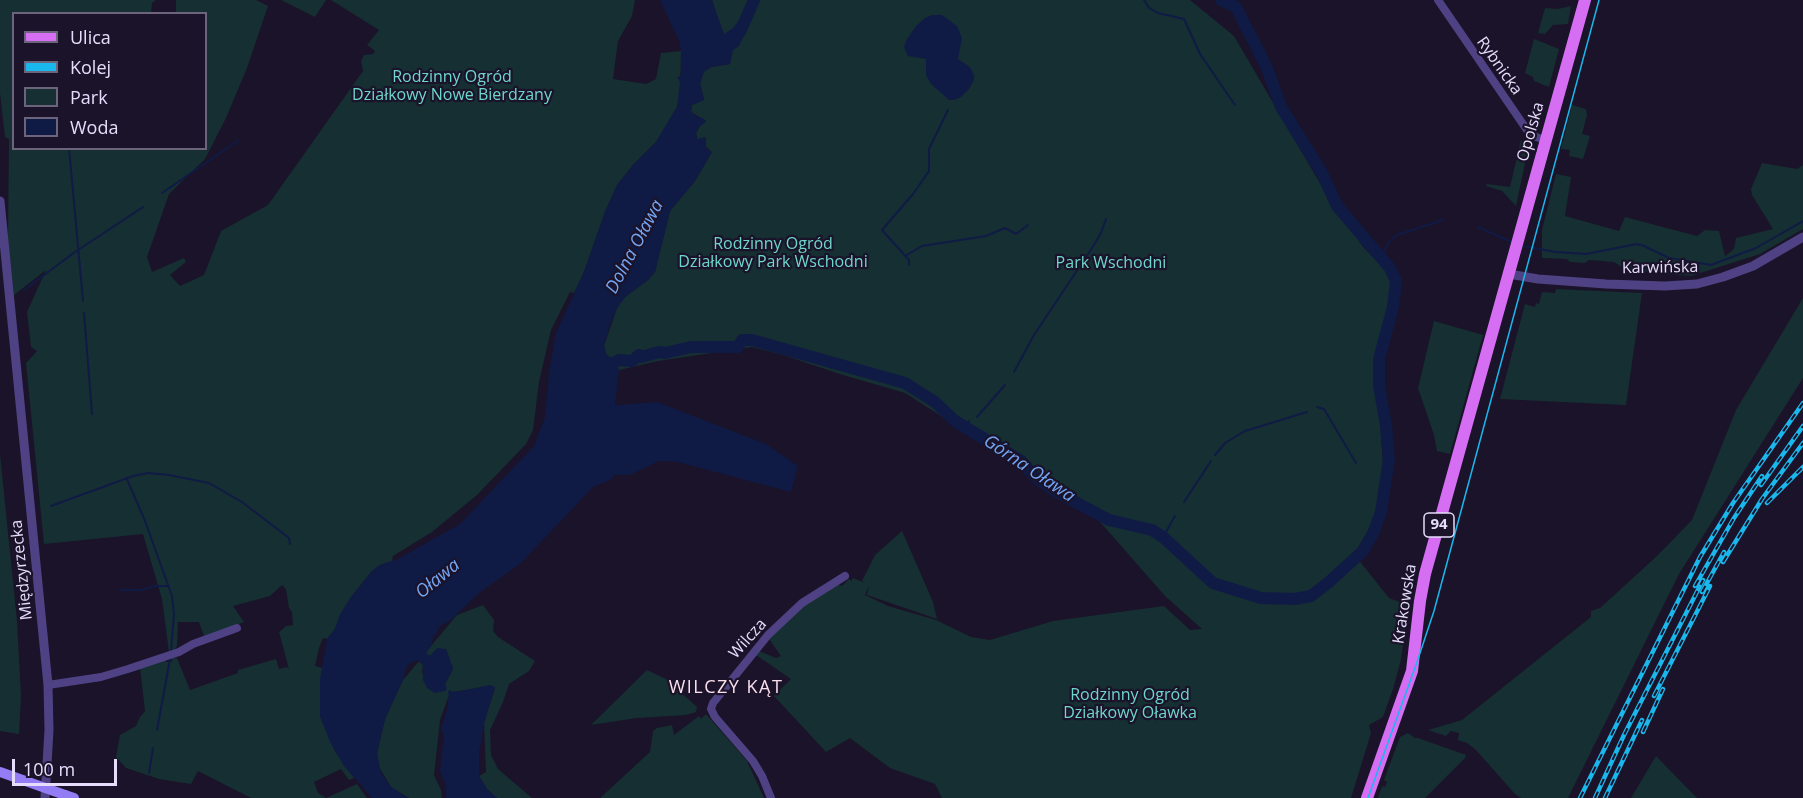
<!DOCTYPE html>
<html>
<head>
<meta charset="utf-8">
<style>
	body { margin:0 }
	#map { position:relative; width:1803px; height:798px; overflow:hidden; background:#1a1329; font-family:"Open Sans",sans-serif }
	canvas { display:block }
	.legend { position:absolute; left:12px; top:12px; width:195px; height:138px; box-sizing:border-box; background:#1a1329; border:2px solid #6c647d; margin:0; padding:8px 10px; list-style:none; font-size:18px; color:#e6ddfc }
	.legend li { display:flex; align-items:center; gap:12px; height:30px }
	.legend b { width:30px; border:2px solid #6c647d }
	.scale { position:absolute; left:12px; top:759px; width:105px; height:27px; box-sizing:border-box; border:3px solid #e6ddfc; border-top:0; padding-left:8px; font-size:18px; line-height:21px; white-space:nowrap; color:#e6ddfc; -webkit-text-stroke:4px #1a1329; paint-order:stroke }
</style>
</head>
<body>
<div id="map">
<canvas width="1803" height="798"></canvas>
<ul class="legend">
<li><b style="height:8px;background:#d56ef3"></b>Ulica</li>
<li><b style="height:8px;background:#1ab7ec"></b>Kolej</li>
<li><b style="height:16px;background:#162f32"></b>Park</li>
<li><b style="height:16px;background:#101b45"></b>Woda</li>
</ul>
<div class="scale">100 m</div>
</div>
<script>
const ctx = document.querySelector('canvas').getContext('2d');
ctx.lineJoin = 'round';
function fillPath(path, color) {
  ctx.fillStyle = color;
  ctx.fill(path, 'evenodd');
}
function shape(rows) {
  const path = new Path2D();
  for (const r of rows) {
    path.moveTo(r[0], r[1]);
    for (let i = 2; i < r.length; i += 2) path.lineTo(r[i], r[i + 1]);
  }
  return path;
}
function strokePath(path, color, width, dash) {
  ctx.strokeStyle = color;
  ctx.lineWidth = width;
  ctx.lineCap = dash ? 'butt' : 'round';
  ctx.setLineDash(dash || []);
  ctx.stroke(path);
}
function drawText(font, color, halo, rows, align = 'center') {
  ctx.font = font + ' "Open Sans",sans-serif';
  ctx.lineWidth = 4.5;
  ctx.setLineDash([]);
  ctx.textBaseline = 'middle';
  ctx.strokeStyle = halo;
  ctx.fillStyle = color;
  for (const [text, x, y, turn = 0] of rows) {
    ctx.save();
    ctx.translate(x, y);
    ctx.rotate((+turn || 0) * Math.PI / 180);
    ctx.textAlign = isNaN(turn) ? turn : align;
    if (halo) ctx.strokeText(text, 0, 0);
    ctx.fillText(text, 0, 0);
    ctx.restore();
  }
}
const green = shape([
	[0,0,156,0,152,3,151,13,14,14,14,148,206,148,206,14,176,13,176,0,256,0,268,6,247,68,226,118,205,159,169,194,147,257,152,272,184,258,186,262,170,275,180,286,204,275,221,231,268,205,363,71,361,61,364,55,373,54,375,51,367,45,379,30,331,0,635,0,632,16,618,41,613,79,646,84,656,79,661,53,681,51,680,92,677,107,656,142,633,165,617,185,605,212,584,272,574,293,570,292,551,330,539,382,533,430,526,444,477,495,432,532,393,556,392,561,380,565,372,571,351,597,340,615,335,629,327,639,323,638,319,648,315,666,322,668,320,716,335,751,354,778,349,780,341,769,314,782,318,793,326,798,357,784,367,798,251,798,198,771,191,784,159,779,126,768,116,757,120,735,136,726,140,717,145,711,140,668,166,660,166,662,172,662,172,658,177,658,190,690,238,673,238,670,276,659,279,669,287,667,289,669,279,632,286,626,293,625,292,612,289,608,286,589,282,585,270,596,233,606,244,622,204,636,199,622,178,622,177,646,175,649,169,652,162,599,143,534,44,544,26,363,37,351,31,347,27,312,46,270,14,295,8,241,9,139,5,137,0,93],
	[281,0,326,0,315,17],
	[712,0,1190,0,1234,36,1328,197,1364,248,1388,272,1392,288,1373,365,1380,418,1383,468,1379,501,1374,521,1354,554,1389,598,1408,605,1401,660,1393,689,1383,717,1369,725,1371,733,1351,798,942,798,935,784,890,768,850,738,826,752,774,696,791,679,756,655,759,651,776,658,781,656,769,639,802,606,837,584,842,586,849,579,851,581,853,578,865,583,862,581,875,555,902,531,933,602,937,619,867,595,869,586,865,595,888,606,936,620,971,637,990,640,1053,621,1164,606,1190,630,1202,629,1165,596,1094,515,1049,494,1013,462,905,393,843,375,783,355,752,347,658,361,619,370,611,358,606,354,604,346,617,308,625,297,648,280,655,272,670,211,695,181,712,152,697,139,696,133,700,126,706,121,691,112,692,105,704,100,700,83,704,71,711,67,730,64,731,54,719,26],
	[1571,6,1568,24,1553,25,1545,34,1538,33,1545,8,1558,9],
	[1534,39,1559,49,1549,87,1534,81,1533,77,1525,73],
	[1572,105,1586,109,1587,115,1582,134,1590,136,1583,159,1569,156,1570,150,1561,149],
	[1521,140,1528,149,1516,206,1502,191,1486,186,1487,184,1510,187],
	[1762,163,1797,169,1803,165,1803,229,1760,254,1691,276,1626,270,1614,262,1589,260,1585,263,1570,262,1567,259,1542,258,1542,230,1556,174,1571,177,1565,216,1619,231,1625,217,1697,236,1705,230,1719,231,1725,256,1734,249,1736,238,1773,229,1752,195,1751,189],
	[1556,289,1642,293,1626,405,1500,399,1525,304,1535,307,1536,303,1539,304,1542,292,1555,293],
	[1803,298,1803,378,1679,574,1568,798,1521,798,1515,794,1476,750,1467,743,1458,740,1459,733,1451,731,1446,736,1428,730,1462,720,1591,617,1591,611,1600,608,1657,556,1692,520,1736,410],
	[1434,321,1483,335,1450,454,1437,451,1434,435,1418,388],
	[0,454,17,621,21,696,19,734,0,731],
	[483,605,494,620,493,631,498,637,535,661,529,671,509,684,503,702,490,730,491,755,498,769,532,798,497,798,487,789,479,776,486,772,484,723,495,688,472,689,453,692,449,695,440,720,434,775,441,790,442,798,409,798,391,787,379,767,377,753,385,719,403,680,419,661,423,665,422,673,445,684,453,669,446,649,430,656,425,653,457,615],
	[647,670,666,679,697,707,696,712,686,715,637,718,591,725],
	[706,714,747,761,764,798,600,798,650,752,653,731,657,728,672,725,674,735,699,716,701,719],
	[1408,733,1415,738,1418,738,1466,755,1465,758,1425,798,1378,798,1382,786,1385,787,1387,782,1384,780,1400,737],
	[1656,756,1697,798,1631,798]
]);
const water = shape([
	[660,0,712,0,724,34,733,28,745,12,749,25,739,46,733,50,730,64,711,67,704,72,700,83,704,100,692,105,691,112,697,117,703,118,706,122,700,126,696,133,697,139,706,137,706,148,712,152,695,181,670,211,655,272,648,280,625,297,617,308,610,325,604,346,606,354,611,358,619,370,615,405,657,402,766,444,798,466,791,492,678,462,659,461,630,475,614,475,612,479,593,487,521,563,479,593,450,621,440,626,437,633,433,636,432,645,426,653,430,656,437,648,446,649,453,669,445,684,447,688,445,691,435,693,427,688,423,680,423,665,417,660,409,664,406,668,403,680,385,719,377,753,381,773,391,787,408,798,372,798,344,766,330,742,320,716,320,679,327,639,335,629,340,615,351,597,372,571,380,565,398,559,460,524,534,446,545,417,549,374,556,333,584,272,605,212,617,185,633,165,656,142,677,107,680,82,677,77,681,76,681,51,680,43],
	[932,15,942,15,957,26,962,38,958,59,970,67,974,75,974,80,969,89,961,97,954,100,949,100,931,84,926,75,926,59,908,56,904,47,907,39,916,26,925,18],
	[490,685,495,687,484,723,479,753,479,776,487,789,497,798,446,798,446,785,440,771,444,736,441,728,447,710,449,695,448,693,449,690,453,692,461,691]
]);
const stream = shape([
	[1144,0,1149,8,1158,13,1184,19,1200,54,1235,105],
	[69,148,83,301],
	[162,193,239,140],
	[1478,227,1514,243],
	[1522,246,1556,252,1586,254,1637,244,1644,246,1669,258,1711,265,1756,248,1803,221],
	[905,256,922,246,986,236,1005,228,1016,234,1028,225],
	[1381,258,1389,242,1397,235,1443,220],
	[909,265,909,260,882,230,913,194,929,171,929,149,948,110],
	[24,290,75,252,143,207],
	[84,313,92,414],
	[1014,372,1034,335,1094,245,1101,233,1106,219],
	[1317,407,1324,409,1356,463],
	[977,417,1005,385],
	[964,426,969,421],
	[1215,455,1225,443,1245,431,1307,412],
	[127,479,145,521,172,596,174,614,171,651],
	[1184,502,1211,461],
	[51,506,133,476,148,473,169,475,209,483,242,502,289,538,290,544],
	[1163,537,1175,516],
	[120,590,140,590,156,586,167,586],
	[157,730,170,659],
	[149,773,153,748]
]);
const river = shape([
	[740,32,754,0],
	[601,369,619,360,632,361,639,355,641,357,659,352,665,353,691,347,738,347,742,340,752,340,905,383,935,402,955,421,1021,461,1035,477,1053,490,1109,520,1152,530,1163,537,1213,583,1261,598,1295,599,1311,596,1329,582,1363,551,1373,534,1381,512,1389,459,1386,425,1379,386,1379,359,1393,307,1396,281,1390,268,1337,206,1322,173,1281,107,1267,68,1236,7,1221,0]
]);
const minor = shape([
	[1438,0,1527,130,1536,137,1546,140],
	[48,685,101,677,128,669,179,652,193,644,237,628],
	[771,798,762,776,753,761,715,717,711,709,713,703,768,635,802,603,845,576]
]);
const tertiary = shape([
	[0,201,48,685,49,730,45,798],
	[1509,274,1538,279,1606,284,1665,286,1697,284,1723,277,1753,266,1803,237]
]);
const secondary = shape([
	[65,795,74,798]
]);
const primary = shape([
	[1367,798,1412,671,1420,601,1425,574,1585,0]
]);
const tram = shape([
	[1368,798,1416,665,1434,611,1599,0]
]);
const rail = shape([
	[1761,485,1803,426],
	[1767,503,1803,467],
	[1723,562,1762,499,1803,443],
	[1695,586,1734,518,1762,476],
	[1702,592,1724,552],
	[1654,696,1710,586],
	[1643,732,1663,689],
	[1580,798,1700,557,1733,503,1803,403],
	[1595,798,1624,735,1703,580],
	[1605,798,1642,720]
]);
const secondaryBridge = shape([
	[0,772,65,795]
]);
const shields = [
	[1439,525,30]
];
const shieldNames = [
	["94",1439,525]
];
const streetNames = [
	["Rybnicka",1499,66,55],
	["Opolska",1531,132,-74],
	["Karwińska",1660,268,-1],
	["Międzyrzecka",22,570,-96],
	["Krakowska",1405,604,-81],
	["Wilcza",748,639,-48]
];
const parkNames = [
	["Rodzinny Ogród",452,77],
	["Działkowy Nowe Bierdzany",452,95],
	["Rodzinny Ogród",773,244],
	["Działkowy Park Wschodni",773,262],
	["Park Wschodni",1111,263],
	["Rodzinny Ogród",1130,695],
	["Działkowy Oławka",1130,713]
];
const waterNames = [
	["Dolna Oława",635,247,-62],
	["Górna Oława",1029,469,34],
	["Oława",438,579,-39]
];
const neighbourhoodNames = [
	["WILCZY KĄT",726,688]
];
fillPath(green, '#162f32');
fillPath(water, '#101b45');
strokePath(stream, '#101b45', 2);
strokePath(river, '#101b45', 12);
strokePath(minor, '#4f4284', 8);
strokePath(tertiary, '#4f4284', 9);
strokePath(secondary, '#927df4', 10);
strokePath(primary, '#d56ef3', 12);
strokePath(tram, '#1ab7ec', 1.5);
strokePath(rail, '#1ab7ec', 4.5);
strokePath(rail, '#1a1329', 2, [7]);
strokePath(secondaryBridge, '#927df4', 10);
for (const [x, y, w] of shields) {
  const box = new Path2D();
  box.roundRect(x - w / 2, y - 12, w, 24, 4.5);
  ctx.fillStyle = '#1a1329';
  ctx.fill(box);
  strokePath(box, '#e6ddfc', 1.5);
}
drawText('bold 15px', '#e6ddfc', null, shieldNames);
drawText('16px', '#e6ddfc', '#1a1329', streetNames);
drawText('16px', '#6ed7cd', '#1a1329', parkNames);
drawText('italic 18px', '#74a5f3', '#1a1329', waterNames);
ctx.letterSpacing = '1.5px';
drawText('18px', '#fcdfed', '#1a1329', neighbourhoodNames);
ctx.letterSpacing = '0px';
</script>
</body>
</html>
